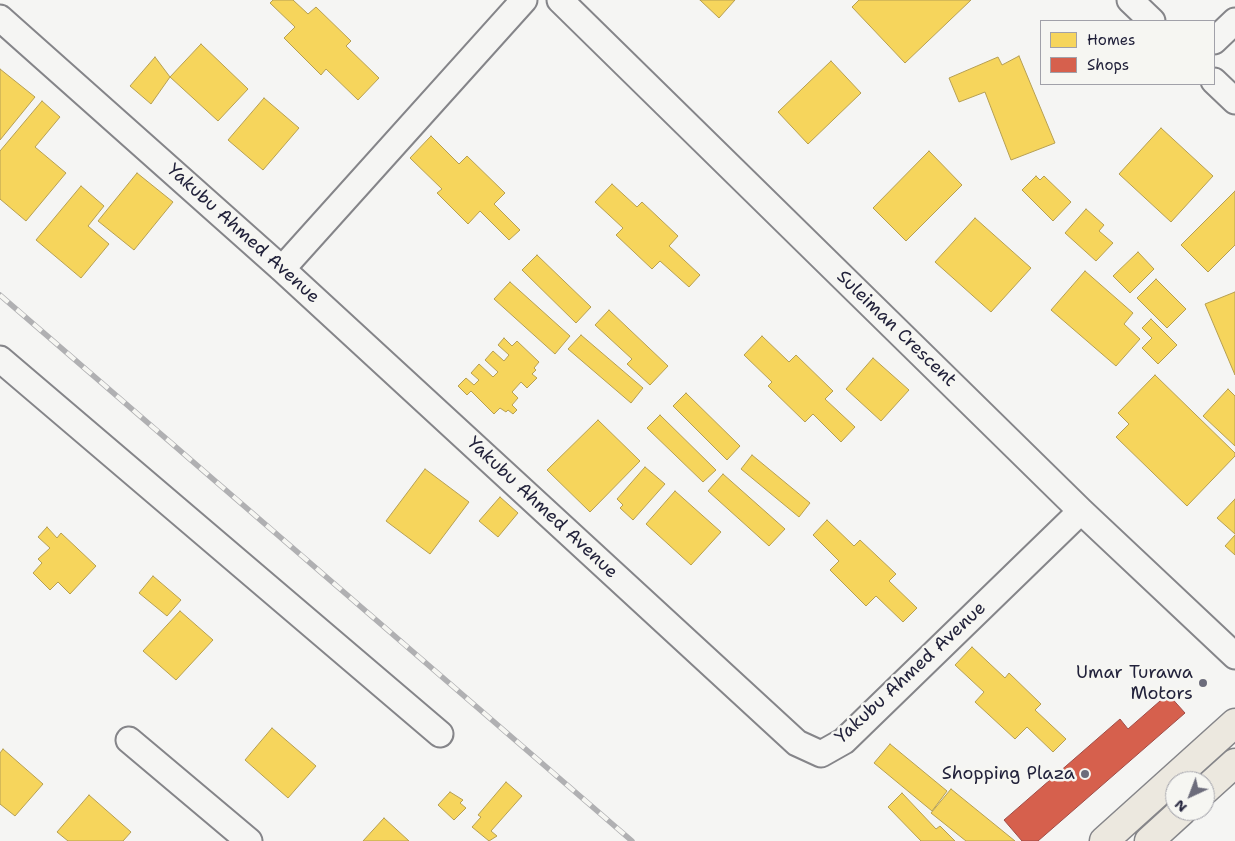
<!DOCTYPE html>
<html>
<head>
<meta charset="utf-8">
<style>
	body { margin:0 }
	#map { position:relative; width:1235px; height:841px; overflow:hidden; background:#f5f5f3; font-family:"Shantell Sans",sans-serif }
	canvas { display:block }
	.legend { position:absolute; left:1040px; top:20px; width:175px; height:65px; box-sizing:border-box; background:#f6f6f2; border:1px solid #a1a1a9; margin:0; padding:6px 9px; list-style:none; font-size:15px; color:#22223b }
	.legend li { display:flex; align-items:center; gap:10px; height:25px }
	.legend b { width:25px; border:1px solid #a1a1a9 }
	.north { position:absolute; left:1165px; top:771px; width:50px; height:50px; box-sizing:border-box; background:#f6f6f2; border:1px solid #a1a1a9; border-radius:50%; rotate:223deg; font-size:14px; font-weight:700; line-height:20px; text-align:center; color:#22223b }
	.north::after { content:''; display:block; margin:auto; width:18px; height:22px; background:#6c6c7b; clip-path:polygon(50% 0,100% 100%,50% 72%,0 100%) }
</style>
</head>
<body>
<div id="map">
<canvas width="1235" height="841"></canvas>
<ul class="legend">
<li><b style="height:14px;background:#f6d55c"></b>Homes</li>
<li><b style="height:14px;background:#d6604d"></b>Shops</li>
</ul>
<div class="north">N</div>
</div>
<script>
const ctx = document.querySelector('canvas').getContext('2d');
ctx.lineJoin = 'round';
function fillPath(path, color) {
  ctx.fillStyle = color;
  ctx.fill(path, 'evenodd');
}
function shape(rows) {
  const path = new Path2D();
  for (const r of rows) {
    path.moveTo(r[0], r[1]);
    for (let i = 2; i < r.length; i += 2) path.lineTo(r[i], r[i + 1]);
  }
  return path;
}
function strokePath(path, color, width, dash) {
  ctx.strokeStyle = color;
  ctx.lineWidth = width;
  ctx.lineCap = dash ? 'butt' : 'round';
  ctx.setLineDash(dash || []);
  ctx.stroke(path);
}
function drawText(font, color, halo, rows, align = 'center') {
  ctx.font = font + ' "Shantell Sans",sans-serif';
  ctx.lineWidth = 5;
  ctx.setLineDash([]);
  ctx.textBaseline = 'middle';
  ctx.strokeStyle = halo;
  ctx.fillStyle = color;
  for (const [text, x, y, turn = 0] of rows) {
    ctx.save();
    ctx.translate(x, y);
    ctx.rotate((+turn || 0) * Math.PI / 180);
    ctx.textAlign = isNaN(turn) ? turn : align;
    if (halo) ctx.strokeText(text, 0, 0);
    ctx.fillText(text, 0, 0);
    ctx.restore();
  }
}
const homes = shape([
	[273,0,293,0,308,14,316,7,351,41,346,46,379,78,358,100,326,69,321,75,284,38,295,27,270,3,273,0],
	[700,0,735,0,719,18,700,0],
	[859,0,971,0,905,63,852,7,859,0],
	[201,44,248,89,218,121,170,77,201,44],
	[1019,56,1055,143,1011,160,985,92,959,102,949,78,998,57,1002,65,1019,56],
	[155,57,170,77,151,104,130,86,155,57],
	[831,61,861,93,808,144,778,112,831,61],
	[0,69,35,97,0,140,0,69],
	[264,98,299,128,263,170,228,140,264,98],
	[42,101,60,117,35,147,66,173,26,221,0,199,0,151,42,101],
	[1161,128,1213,176,1171,222,1119,174,1161,128],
	[431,136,459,164,467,156,505,193,494,204,520,230,509,240,480,211,468,224,437,193,442,189,410,158,431,136],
	[929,151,962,185,906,241,873,208,929,151],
	[137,173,173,202,134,250,98,221,137,173],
	[1036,176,1040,180,1044,176,1071,202,1053,221,1022,190,1036,176],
	[612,184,637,207,642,202,678,236,669,246,700,275,689,287,660,261,652,269,616,235,623,228,595,202,612,184],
	[81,186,104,206,88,226,109,244,81,278,36,240,81,186],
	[1235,191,1235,245,1208,272,1181,245,1235,191],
	[1086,209,1104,225,1099,231,1113,243,1096,261,1065,233,1086,209],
	[975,218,1031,268,991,312,935,262,975,218],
	[1138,252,1154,269,1130,293,1113,276,1138,252],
	[537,255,591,307,576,323,522,270,537,255],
	[1085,271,1133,313,1124,324,1140,339,1116,366,1051,310,1085,271],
	[1156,279,1186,309,1167,328,1137,298,1156,279],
	[510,282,570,336,555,354,494,299,510,282],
	[1235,292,1235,375,1205,304,1235,292],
	[609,310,668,366,650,385,627,364,632,359,595,325,609,310],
	[1151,319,1177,345,1158,364,1142,348,1152,338,1142,328,1151,319],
	[581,335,643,388,631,403,568,349,581,335],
	[762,336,789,362,796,355,833,391,825,399,855,427,841,442,813,414,805,422,768,386,772,382,744,355,762,336],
	[504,338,512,346,517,341,539,362,534,368,536,370,532,374,537,378,527,388,521,382,512,392,518,398,512,405,517,410,513,414,508,410,506,412,500,408,494,414,471,391,467,395,458,386,466,378,474,385,479,380,471,373,479,364,493,377,498,372,485,360,493,351,504,361,509,355,498,345,504,338],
	[873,358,909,390,881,421,846,389,873,358],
	[1155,375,1235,453,1235,456,1187,506,1116,437,1129,424,1118,413,1155,375],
	[1228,389,1235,396,1235,446,1203,416,1228,389],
	[686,393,740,446,727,460,673,406,686,393],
	[660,415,716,470,703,482,647,428,660,415],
	[598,420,640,461,590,512,547,470,598,420],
	[752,455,810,503,799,517,741,469,752,455],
	[645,467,665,484,633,520,620,508,623,505,617,499,645,467],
	[425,469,469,502,430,554,386,521,425,469],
	[723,474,785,529,769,546,708,491,723,474],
	[675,491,721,532,691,565,646,524,675,491],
	[500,497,518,513,498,537,479,521,500,497],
	[1235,499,1235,534,1217,518,1235,499],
	[827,520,854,546,860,540,896,574,889,581,917,608,903,622,876,596,866,606,830,570,839,561,813,535,827,520],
	[47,527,57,538,61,533,96,566,70,594,58,582,50,590,33,573,42,563,38,559,50,548,38,537,47,527],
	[1235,535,1235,555,1225,546,1235,535],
	[153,576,181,600,167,616,139,593,153,576],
	[180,611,213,640,176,680,143,651,180,611],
	[972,647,1005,678,1009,673,1041,704,1035,710,1066,739,1053,752,1027,727,1015,739,975,702,984,692,955,665,972,647],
	[272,728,316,766,288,798,245,760,272,728],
	[890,744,947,791,932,811,874,763,890,744],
	[3,749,43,784,15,816,0,804,0,753,3,749],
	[506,782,522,796,491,831,497,836,489,841,472,827,481,817,478,815,506,782],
	[951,789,1015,841,966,841,931,813,951,789],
	[450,792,463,800,460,803,466,808,454,820,438,805,450,792],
	[902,793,936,829,940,826,955,841,921,841,888,807,902,793],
	[89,795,131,832,123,841,68,841,57,832,89,795],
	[384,818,409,841,363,841,384,818]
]);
const shops = shape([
	[1168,694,1185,713,1038,841,1022,841,1004,820,1120,719,1128,729,1168,694]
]);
const minor = shape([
	[560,0,1081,511,1235,656],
	[1130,0,1152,21],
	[0,18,282,269,797,743,821,754,844,741,1081,511],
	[1214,41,1235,21],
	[1214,81,1235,101],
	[282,269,524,0],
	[0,359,440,734],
	[129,740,249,841]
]);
const major = shape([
	[1205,790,1235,763],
	[1104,841,1235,723],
	[1149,841,1182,811]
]);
const rail = shape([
	[0,295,632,841]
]);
const markers = [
	[1203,683,5,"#6c6c7b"],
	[1085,774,5,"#6c6c7b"]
];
const streetNames = [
	["Yakubu Ahmed Avenue",243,234,42],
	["Suleiman Crescent",896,329,44],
	["Yakubu Ahmed Avenue",542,508,43],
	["Yakubu Ahmed Avenue",911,673,-43]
];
const poiNames = [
	["Umar Turawa",1193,673],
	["Motors",1193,694],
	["Shopping Plaza",1075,774]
];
fillPath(homes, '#f6d55c');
strokePath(homes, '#b69f52', 1);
fillPath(shops, '#d6604d');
strokePath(shops, '#a04d48', 1);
strokePath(minor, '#858589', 29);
strokePath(major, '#858589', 31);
strokePath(minor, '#f5f5f3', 25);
strokePath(major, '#ece8df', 28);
strokePath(rail, '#b0b0b2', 5.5);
strokePath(rail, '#f6f6f2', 4, [11]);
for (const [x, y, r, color] of markers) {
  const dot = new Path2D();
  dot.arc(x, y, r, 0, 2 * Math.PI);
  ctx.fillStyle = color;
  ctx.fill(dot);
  strokePath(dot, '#f6f6f2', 2);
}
drawText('18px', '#22223b', '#f6f6f2', streetNames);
drawText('18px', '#22223b', '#f6f6f2', poiNames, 'right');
</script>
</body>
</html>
